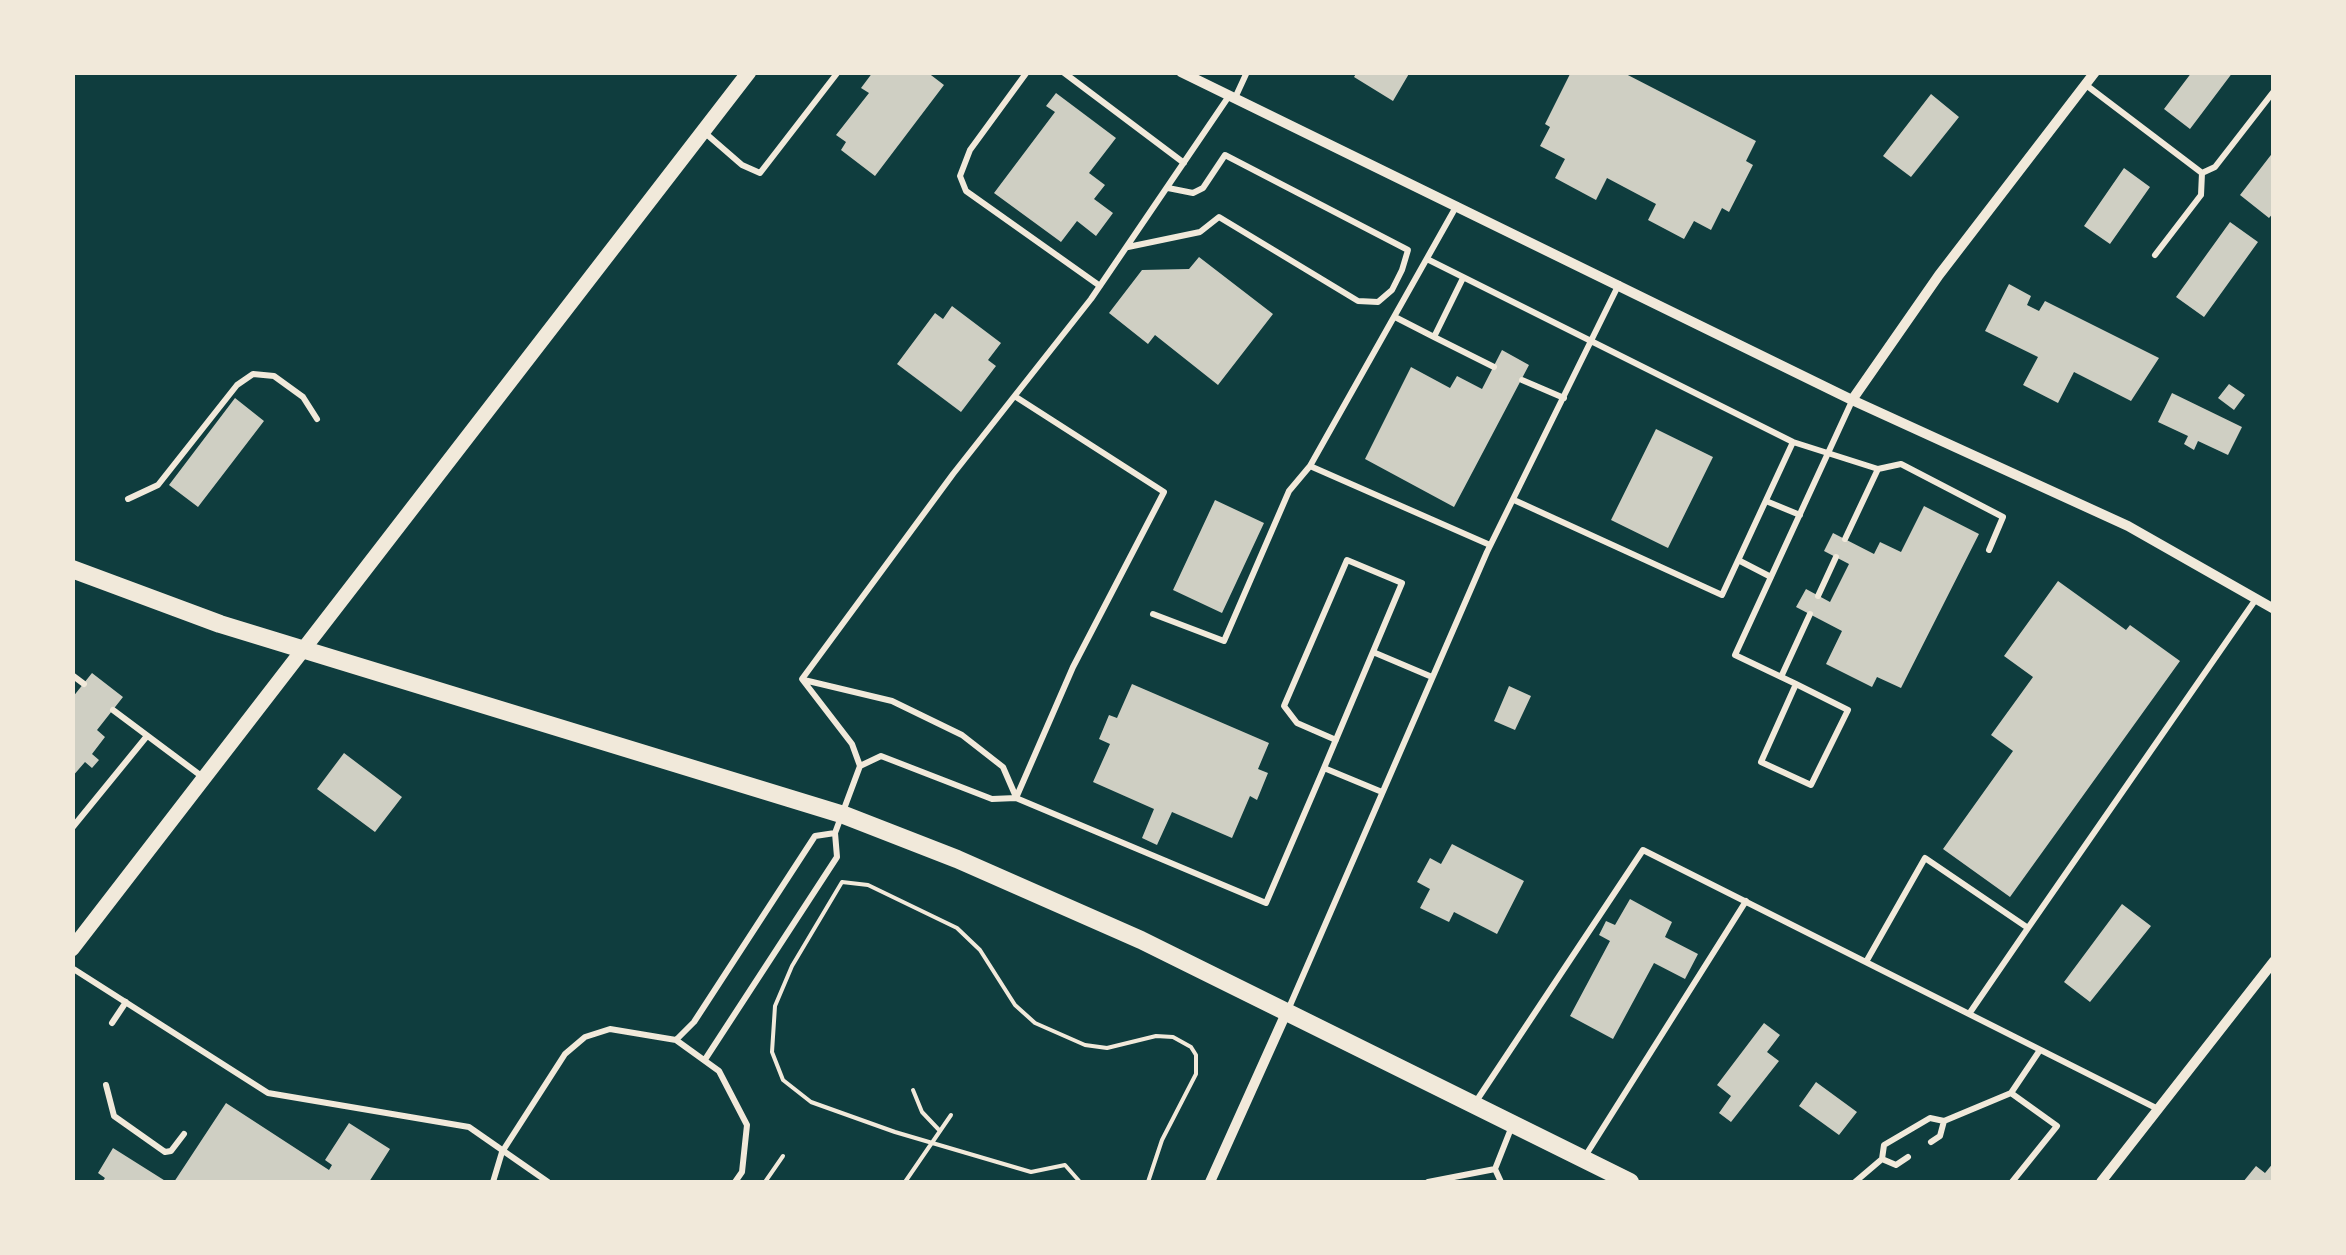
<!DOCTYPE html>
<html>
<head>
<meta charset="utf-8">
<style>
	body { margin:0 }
	#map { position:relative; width:2346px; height:1255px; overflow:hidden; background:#0f3d3e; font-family:Raleway,sans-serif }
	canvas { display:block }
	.frame { position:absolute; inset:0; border:75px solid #f1e9da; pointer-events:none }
</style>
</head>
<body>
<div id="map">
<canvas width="2346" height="1255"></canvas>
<div class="frame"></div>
</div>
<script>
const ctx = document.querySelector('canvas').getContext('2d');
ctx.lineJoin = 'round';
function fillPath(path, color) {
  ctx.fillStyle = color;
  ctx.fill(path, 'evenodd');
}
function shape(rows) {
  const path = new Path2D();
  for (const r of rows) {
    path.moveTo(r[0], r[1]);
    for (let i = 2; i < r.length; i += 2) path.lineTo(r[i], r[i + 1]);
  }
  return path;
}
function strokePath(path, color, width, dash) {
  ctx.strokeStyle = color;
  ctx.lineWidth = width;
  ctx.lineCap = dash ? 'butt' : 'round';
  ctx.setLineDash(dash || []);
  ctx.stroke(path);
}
const building = shape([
	[873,72,927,72,944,85,875,176,841,150,846,142,836,135,869,93,861,88],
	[1357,72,1410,72,1393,101,1354,77],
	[1571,72,1622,72,1756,141,1746,161,1753,165,1729,212,1722,208,1711,230,1694,221,1684,239,1648,220,1656,204,1607,178,1596,200,1555,178,1565,159,1540,146,1550,127,1545,124],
	[2192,72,2233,72,2190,129,2164,109],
	[1056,93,1116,138,1089,173,1105,185,1094,199,1113,213,1096,236,1077,221,1061,242,994,193,1055,112,1046,106],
	[1931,94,1959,117,1911,177,1883,156],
	[2274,151,2274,212,2269,218,2240,195],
	[2124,168,2150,187,2110,244,2084,226],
	[2230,222,2258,242,2204,317,2176,297],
	[1199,257,1273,314,1218,385,1155,335,1148,344,1109,313,1142,270,1189,269],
	[2009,284,2031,296,2027,305,2039,311,2045,301,2159,358,2131,401,2074,372,2058,403,2023,385,2038,357,1985,331],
	[952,306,1001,343,988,360,996,366,961,412,897,364,935,313,943,319],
	[1502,350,1529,365,1454,507,1365,459,1411,367,1450,388,1457,376,1482,389],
	[2229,384,2245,395,2234,410,2218,398],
	[2172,393,2242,427,2228,455,2198,441,2194,450,2184,444,2188,436,2158,422],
	[235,398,264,421,198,507,169,485],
	[1656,429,1713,457,1668,548,1611,520],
	[1215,500,1264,523,1222,613,1173,590],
	[1924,506,1979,534,1901,688,1877,677,1872,687,1826,664,1842,631,1796,607,1806,589,1830,602,1849,564,1824,551,1833,533,1874,554,1880,542,1901,552],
	[2058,581,2126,630,2130,625,2180,661,2010,897,1943,849,2013,751,1991,735,2033,677,2004,656],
	[92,673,123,697,97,730,105,737,92,754,99,760,92,768,85,762,72,777,72,698],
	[1132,684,1269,743,1258,769,1268,773,1257,800,1250,796,1232,838,1172,812,1157,845,1142,838,1154,809,1093,782,1110,744,1099,739,1109,715,1117,718],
	[1509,686,1531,696,1515,730,1494,721],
	[344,753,402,797,375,832,317,789],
	[1452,844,1524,881,1497,934,1454,912,1449,922,1420,908,1430,889,1417,882,1430,858,1441,864],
	[1630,899,1672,922,1665,937,1698,954,1685,979,1654,963,1613,1039,1570,1016,1610,941,1599,935,1606,921,1615,925],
	[2122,904,2151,926,2090,1002,2064,982],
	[1764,1023,1780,1035,1767,1052,1779,1061,1731,1122,1719,1113,1731,1096,1717,1085],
	[1816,1082,1857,1112,1839,1135,1799,1106],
	[226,1103,329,1170,332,1165,325,1160,349,1123,390,1149,369,1182,174,1182],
	[113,1148,167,1182,102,1182,105,1178,98,1173],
	[2274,1162,2274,1182,2243,1182,2256,1166,2265,1173]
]);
const path = shape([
	[913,1090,922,1112,940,1131],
	[765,1182,783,1156],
	[905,1182,951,1115],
	[1080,1182,1065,1165,1031,1172,895,1132,811,1102,783,1080,772,1052,775,1006,792,966,842,882,868,885,957,928,980,950,1015,1005,1035,1023,1085,1045,1107,1048,1156,1036,1173,1037,1191,1047,1196,1055,1196,1074,1162,1140,1148,1182]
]);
const service = shape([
	[1027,72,970,150,960,176,966,191,1100,286],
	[1063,72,1184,163],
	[2086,85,2202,173,2201,195,2155,255],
	[1235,98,1247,72],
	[704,132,742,165,760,173,838,72],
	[2202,173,2215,167,2274,91],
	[1457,205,1310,466,1490,545],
	[1128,247,1200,232,1219,217,1358,301,1378,302,1392,290,1402,270,1408,250,1225,155,1203,188,1193,193,1168,188],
	[1427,259,1793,442,1878,469,1845,539],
	[1463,278,1434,337,1494,367],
	[1395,317,1434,337],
	[1522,380,1564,398],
	[1016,397,1164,492,1073,667,1016,798],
	[1878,469,1901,464,2003,517,1989,550],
	[128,499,158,485,237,385,253,374,274,376,303,397,317,419],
	[1514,500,1722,595,1793,442],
	[1766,501,1800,515],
	[1740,561,1771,577],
	[1818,596,1836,557],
	[1153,614,1224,641,1289,491,1310,466],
	[1373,652,1432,677],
	[72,675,84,684],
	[1781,677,1810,614],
	[804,680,892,701,962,735,1003,767,1016,797],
	[1796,684,1761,762,1811,785,1848,710,1796,684,1735,655,1852,401],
	[113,710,204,778],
	[860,766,881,756,992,799,1016,798,1266,903,1324,768,1402,583,1347,560,1284,706,1297,723,1336,740],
	[1324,768,1382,792],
	[72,828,147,736],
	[2028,928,2256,599],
	[1866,962,1925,858,2028,928,1969,1014],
	[72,968,268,1093,469,1127,548,1182],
	[1288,1010,1487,552,1619,284],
	[112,1023,126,1002],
	[676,1040,694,1022,815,836,835,833],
	[706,1058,837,857,835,833,860,766,852,744,802,679,953,474,1091,299,1229,96],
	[106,1085,114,1116,165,1152,171,1151,184,1134],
	[2011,1093,2057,1126,2012,1182],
	[1475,1103,1643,850,2156,1108],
	[1931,1142,1940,1136,1944,1121],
	[1584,1158,1746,901],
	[1882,1159,1896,1165,1908,1157],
	[493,1182,502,1152,565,1054,585,1037,610,1029,676,1040,719,1071,747,1125,742,1172,735,1182],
	[1428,1182,1495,1169],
	[1501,1182,1495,1169,1512,1126],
	[1855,1182,1882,1159,1884,1145,1930,1118,1944,1121,2011,1093,2040,1050]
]);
const minor = shape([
	[1181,72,1852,400,2128,526,2274,609],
	[1852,400,1939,275,2095,72],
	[1210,1182,1287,1011],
	[2101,1182,2274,961]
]);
const tertiary = shape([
	[72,949,749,72]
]);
const secondary = shape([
	[72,569,220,624,844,815,957,859,1141,940,1630,1182]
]);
fillPath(building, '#cfcfc3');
strokePath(path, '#f1e9da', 4);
strokePath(service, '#f1e9da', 6);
strokePath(minor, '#f1e9da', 10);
strokePath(tertiary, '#f1e9da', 15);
strokePath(secondary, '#f1e9da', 18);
</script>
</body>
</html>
